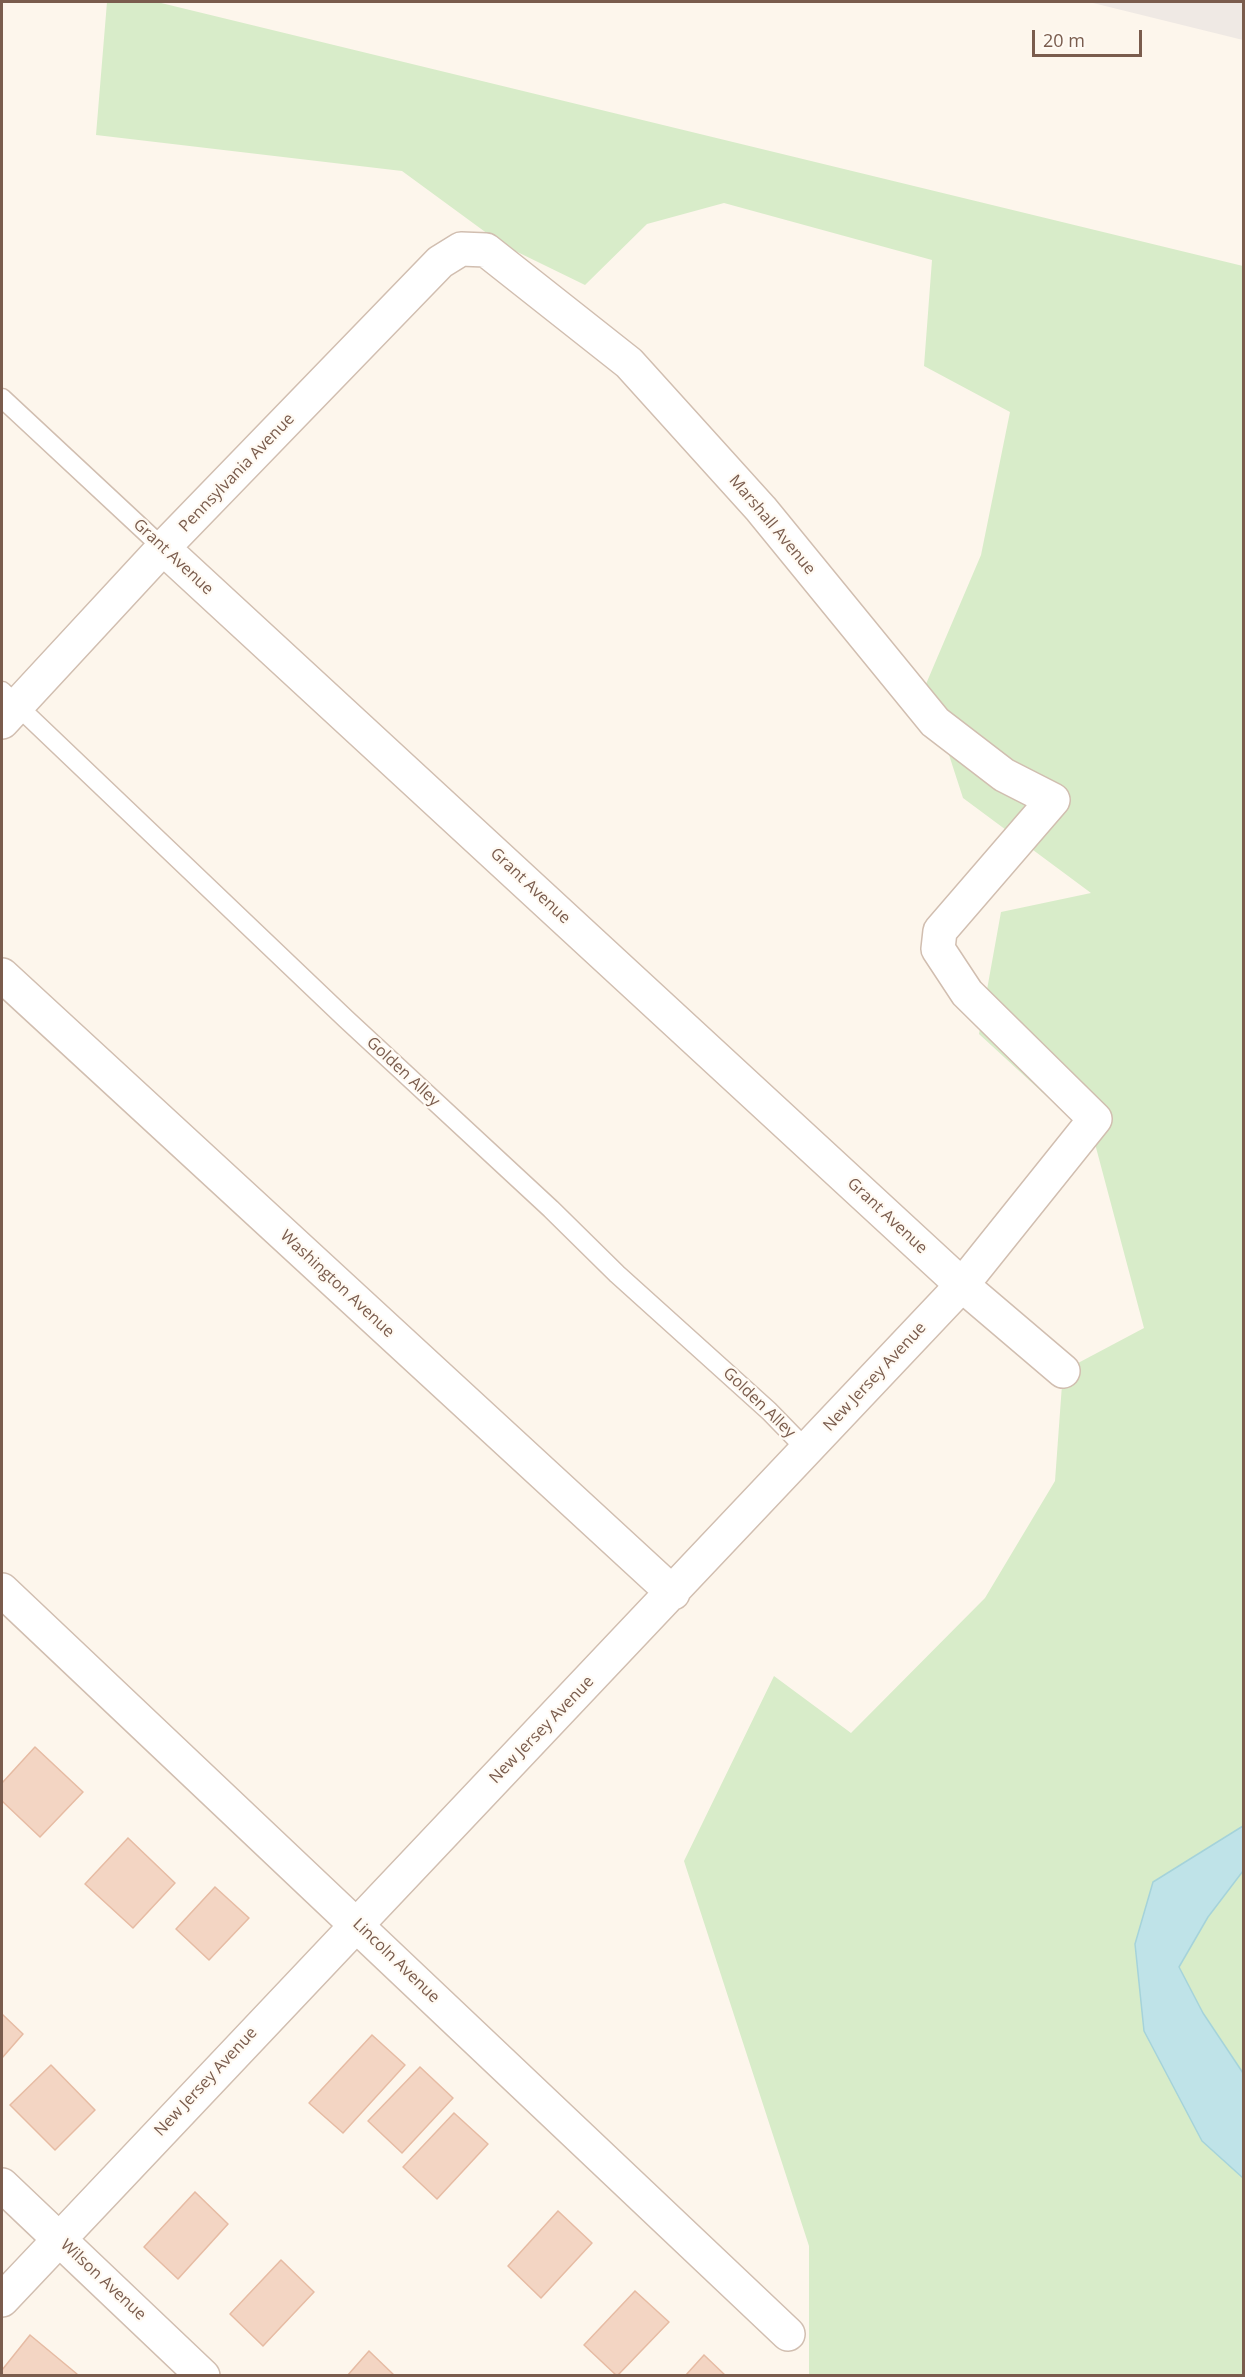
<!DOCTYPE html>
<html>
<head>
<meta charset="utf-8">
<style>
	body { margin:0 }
	#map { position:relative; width:1245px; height:2377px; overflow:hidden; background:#fdf6ec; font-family:"Open Sans",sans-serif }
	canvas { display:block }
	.frame { position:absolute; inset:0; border:3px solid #7a5c4d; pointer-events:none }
	.scale { position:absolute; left:1032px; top:30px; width:110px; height:27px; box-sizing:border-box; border:3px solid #7a5c4d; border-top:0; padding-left:8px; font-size:18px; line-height:21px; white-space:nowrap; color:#7a5c4d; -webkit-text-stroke:4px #fffaf3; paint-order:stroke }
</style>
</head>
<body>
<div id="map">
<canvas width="1245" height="2377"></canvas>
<div class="frame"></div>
<div class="scale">20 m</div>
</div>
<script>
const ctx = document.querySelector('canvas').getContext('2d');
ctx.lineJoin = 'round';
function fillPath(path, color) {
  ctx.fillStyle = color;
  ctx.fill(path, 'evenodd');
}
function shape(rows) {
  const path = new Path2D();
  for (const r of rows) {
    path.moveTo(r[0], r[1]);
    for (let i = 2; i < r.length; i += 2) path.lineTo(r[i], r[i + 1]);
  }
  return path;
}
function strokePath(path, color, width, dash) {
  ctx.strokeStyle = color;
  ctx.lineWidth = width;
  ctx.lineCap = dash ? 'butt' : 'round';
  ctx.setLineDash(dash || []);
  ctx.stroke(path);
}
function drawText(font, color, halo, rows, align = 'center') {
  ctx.font = font + ' "Open Sans",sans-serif';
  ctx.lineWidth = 4.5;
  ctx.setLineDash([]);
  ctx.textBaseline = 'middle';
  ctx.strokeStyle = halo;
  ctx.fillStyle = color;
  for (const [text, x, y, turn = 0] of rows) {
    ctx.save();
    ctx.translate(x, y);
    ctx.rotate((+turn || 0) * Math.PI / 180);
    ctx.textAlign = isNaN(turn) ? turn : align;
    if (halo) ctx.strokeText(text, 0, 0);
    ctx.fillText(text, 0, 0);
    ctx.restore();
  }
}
const industrial = shape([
	[1089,2,1243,2,1243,40]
]);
const green = shape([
	[107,2,157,2,1243,266,1243,1826,1153,1882,1202,2140,1243,2178,1243,2375,809,2375,809,2246,684,1861,774,1676,851,1733,985,1598,1055,1481,1063,1371,1144,1328,1094,1140,979,1034,1001,912,1091,893,963,798,926,684,981,555,1010,412,924,366,932,260,724,203,647,224,585,285,503,245,402,171,96,135],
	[1243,1871,1243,2073,1203,2013,1179,1967,1208,1917]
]);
const water = shape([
	[1243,1826,1243,1871,1208,1917,1179,1967,1203,2013,1243,2073,1243,2178,1202,2141,1144,2031,1135,1944,1153,1882,1243,1826]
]);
const building = shape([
	[35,1747,83,1792,40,1837,2,1801,2,1783,35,1747],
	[128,1838,175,1883,133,1928,85,1884,128,1838],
	[215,1887,249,1918,209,1960,176,1929,215,1887],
	[2,2014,23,2034,2,2058,2,2014],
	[372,2035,405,2065,343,2133,309,2103,372,2035],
	[51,2065,95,2110,55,2150,10,2105,51,2065],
	[420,2067,453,2098,402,2153,368,2121,420,2067],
	[454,2113,488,2144,437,2199,403,2167,454,2113],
	[195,2192,228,2224,178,2279,144,2247,195,2192],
	[558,2211,592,2243,541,2298,508,2266,558,2211],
	[281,2260,314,2292,263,2346,230,2314,281,2260],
	[635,2291,669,2322,617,2376,584,2345,635,2291],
	[30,2335,77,2374,76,2376,2,2376,2,2370,30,2335],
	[369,2351,395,2376,347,2376,369,2351],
	[704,2355,726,2376,685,2376,704,2355]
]);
const lane = shape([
	[2,398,163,548],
	[2,691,346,1019,551,1209,617,1274,769,1411,807,1450]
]);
const street = shape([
	[163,548,962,1285,1063,1371],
	[2,722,163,548,440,262,461,249,486,250,629,363,761,509,935,722,1004,775,1053,800,940,931,938,949,967,993,1095,1119,962,1285,2,2300],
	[2,975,673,1593],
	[2,1590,788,2334],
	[2,2185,203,2376]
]);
const streetNames = [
	["Pennsylvania Avenue",237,473,-46],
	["Marshall Avenue",772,525,50],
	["Grant Avenue",173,557,43],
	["Grant Avenue",530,886,43],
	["Golden Alley",403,1072,43],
	["Grant Avenue",887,1216,43],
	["Washington Avenue",337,1284,43],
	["New Jersey Avenue",875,1377,-47],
	["Golden Alley",759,1403,44],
	["New Jersey Avenue",542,1730,-46],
	["Lincoln Avenue",396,1961,44],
	["New Jersey Avenue",206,2082,-47],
	["Wilson Avenue",103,2280,43]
];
fillPath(industrial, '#efe9e4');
fillPath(green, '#d8ecc9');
fillPath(water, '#bfe3e8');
strokePath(water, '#a5d3da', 1.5);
fillPath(building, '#f3d5c3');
strokePath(building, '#e6bba3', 1.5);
strokePath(lane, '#d1beb0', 21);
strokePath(street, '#d1beb0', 36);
strokePath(lane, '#fff', 18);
strokePath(street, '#fff', 33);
drawText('16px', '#7a5c4d', '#fffaf3', streetNames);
</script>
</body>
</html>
